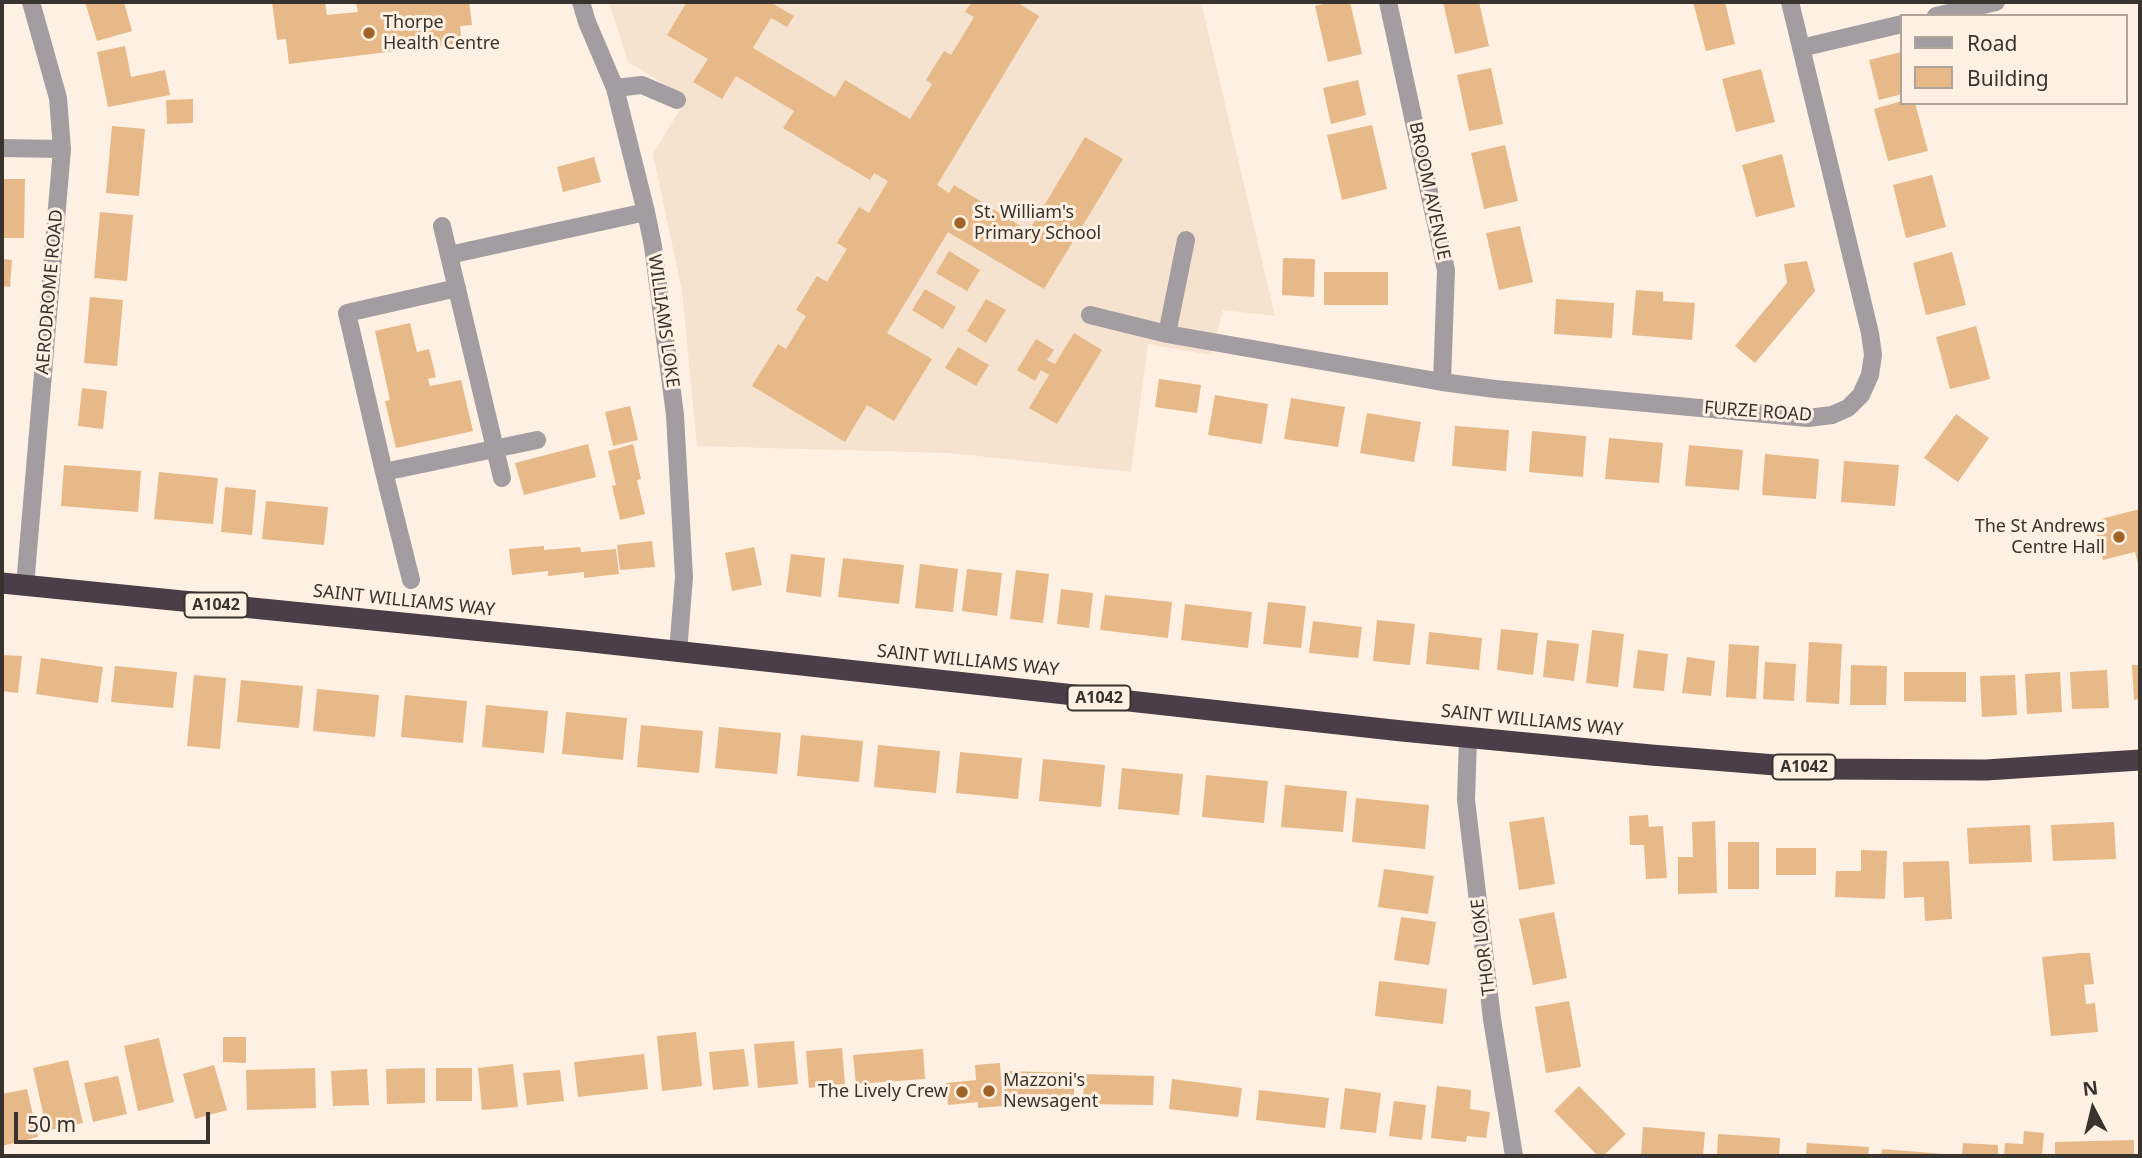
<!DOCTYPE html>
<html>
<head>
<meta charset="utf-8">
<style>
	body { margin:0 }
	#map { position:relative; width:2142px; height:1158px; overflow:hidden; background:#fef0e2; font-family:"Noto Sans",sans-serif }
	canvas { display:block }
	.frame { position:absolute; inset:0; border:4px solid #38332e; pointer-events:none }
	.legend { position:absolute; left:1900px; top:14px; width:228px; height:91px; box-sizing:border-box; background:#fef0e2; border:2px solid #afa49a; margin:0; padding:9px 12px; list-style:none; font-size:21px; color:#38332e }
	.legend li { display:flex; align-items:center; gap:14px; height:35px }
	.legend b { width:35px; border:2px solid #afa49a }
	.north { position:absolute; left:2058px; top:1074px; width:70px; height:70px; -webkit-text-stroke:5px #fef0e2; paint-order:stroke; rotate:353deg; font-size:19px; font-weight:700; line-height:28px; text-align:center; color:#38332e }
	.north::after { content:''; display:block; margin:auto; width:24px; height:32px; background:#38332e; clip-path:polygon(50% 0,100% 100%,50% 72%,0 100%) }
	.scale { position:absolute; left:14px; top:1112px; width:196px; height:32px; box-sizing:border-box; border:4px solid #38332e; border-top:0; padding-left:9px; font-size:21px; line-height:24px; white-space:nowrap; color:#38332e; -webkit-text-stroke:5px #fef0e2; paint-order:stroke }
</style>
</head>
<body>
<div id="map">
<canvas width="2142" height="1158"></canvas>
<div class="frame"></div>
<ul class="legend">
<li><b style="height:9px;background:#a39ca1"></b>Road</li>
<li><b style="height:19px;background:#e7b988"></b>Building</li>
</ul>
<div class="north">N</div>
<div class="scale">50 m</div>
</div>
<script>
const ctx = document.querySelector('canvas').getContext('2d');
ctx.lineJoin = 'round';
function fillPath(path, color) {
  ctx.fillStyle = color;
  ctx.fill(path, 'evenodd');
}
function shape(rows) {
  const path = new Path2D();
  for (const r of rows) {
    path.moveTo(r[0], r[1]);
    for (let i = 2; i < r.length; i += 2) path.lineTo(r[i], r[i + 1]);
  }
  return path;
}
function strokePath(path, color, width, dash) {
  ctx.strokeStyle = color;
  ctx.lineWidth = width;
  ctx.lineCap = dash ? 'butt' : 'round';
  ctx.setLineDash(dash || []);
  ctx.stroke(path);
}
function drawText(font, color, halo, rows, align = 'center') {
  ctx.font = font + ' "Noto Sans",sans-serif';
  ctx.lineWidth = 6;
  ctx.setLineDash([]);
  ctx.textBaseline = 'middle';
  ctx.strokeStyle = halo;
  ctx.fillStyle = color;
  for (const [text, x, y, turn = 0] of rows) {
    ctx.save();
    ctx.translate(x, y);
    ctx.rotate((+turn || 0) * Math.PI / 180);
    ctx.textAlign = isNaN(turn) ? turn : align;
    if (halo) ctx.strokeText(text, 0, 0);
    ctx.fillText(text, 0, 0);
    ctx.restore();
  }
}
const built = shape([
	[609,2,1201,2,1275,316,1223,310,1211,355,1148,344,1131,472,949,453,697,446,682,291,653,154,687,98,628,62]
]);
const building = shape([
	[85,2,124,2,132,31,97,41],
	[272,2,325,2,327,15,358,12,356,2,426,2,426,4,469,2,472,25,460,26,462,43,289,64,286,39,277,40],
	[687,2,770,2,794,16,787,27,771,18,753,48,835,97,845,80,910,119,932,84,926,80,944,51,951,55,974,17,965,12,972,2,1016,2,1039,16,937,185,949,193,954,185,1029,231,1085,137,1123,159,1044,289,948,232,887,333,932,359,894,421,867,405,845,442,752,386,778,344,786,349,806,316,796,310,817,276,827,282,847,249,837,243,859,207,869,213,888,181,874,173,870,180,783,128,794,111,736,76,722,99,693,82,708,59,667,35],
	[1332,2,1350,2,1362,54,1328,62,1315,6],
	[1443,2,1479,2,1489,46,1455,54],
	[1693,2,1725,2,1735,44,1706,51],
	[125,46,131,77,165,70,170,95,108,107,97,52],
	[1901,52,1902,94,1879,100,1869,60],
	[1491,68,1503,124,1469,131,1457,75],
	[1761,69,1775,122,1736,132,1722,79],
	[1358,80,1366,115,1331,124,1323,88],
	[193,99,193,123,167,124,166,100],
	[1902,101,1902,103,1915,103,1928,151,1888,161,1874,109],
	[1372,125,1387,189,1342,200,1327,135],
	[112,126,145,129,139,196,106,193],
	[1505,145,1518,201,1484,209,1471,153],
	[1782,154,1795,207,1756,217,1742,165],
	[594,157,601,182,563,192,557,167],
	[1932,175,1946,227,1906,238,1893,185],
	[2,179,25,179,24,238,2,238],
	[100,212,133,215,127,281,94,278],
	[1520,226,1533,282,1499,290,1486,233],
	[949,251,980,270,967,291,936,273],
	[1952,252,1966,305,1926,315,1913,263],
	[1283,258,1315,259,1314,297,1282,295],
	[2,259,12,260,10,287,2,286],
	[1807,261,1815,291,1755,363,1735,346,1787,283,1784,264],
	[1324,272,1388,272,1388,305,1324,305],
	[925,289,956,307,943,329,912,310],
	[1636,290,1663,292,1663,301,1695,303,1692,340,1632,335],
	[90,297,123,300,117,366,84,363],
	[986,299,1006,310,986,343,967,331],
	[1556,299,1614,303,1612,338,1554,334],
	[410,323,417,352,429,349,436,377,428,379,430,386,461,380,473,431,396,448,385,401,390,400,375,331],
	[1976,326,1990,379,1950,389,1936,337],
	[1074,333,1102,350,1057,424,1029,408,1049,375,1041,370,1035,381,1017,370,1036,339,1054,350,1047,360,1055,364],
	[958,347,989,365,976,386,945,368],
	[1159,379,1201,385,1197,413,1155,407],
	[82,388,107,391,103,429,78,426],
	[1215,395,1268,404,1262,444,1208,435],
	[1291,398,1345,407,1338,447,1284,439],
	[630,406,638,440,613,446,605,412],
	[1367,413,1421,422,1414,462,1360,453],
	[1956,414,1989,438,1958,482,1924,458],
	[1455,426,1509,430,1506,471,1452,466],
	[1532,431,1586,436,1583,477,1529,472],
	[1609,438,1663,443,1659,483,1605,479],
	[588,444,596,477,524,495,515,463],
	[633,444,641,479,637,480,645,514,620,520,612,486,616,485,608,451],
	[1689,445,1743,450,1739,490,1685,486],
	[1765,454,1819,459,1816,499,1762,495],
	[1844,461,1899,465,1895,506,1841,502],
	[64,465,141,471,138,512,61,506],
	[159,472,218,478,213,524,154,519],
	[225,487,256,490,252,535,221,532],
	[266,501,328,507,324,545,262,539],
	[2140,509,2140,571,2135,552,2103,560,2093,521],
	[652,541,655,567,620,570,617,545],
	[544,546,544,550,580,547,581,552,616,549,619,574,584,578,584,572,548,576,548,571,512,575,509,549],
	[754,547,762,585,732,591,725,553],
	[791,554,825,558,821,597,786,592],
	[843,558,904,565,899,604,838,597],
	[920,564,958,569,953,612,915,608],
	[967,569,1002,573,997,616,962,611],
	[1016,570,1049,574,1043,623,1010,619],
	[1061,589,1093,593,1089,628,1057,624],
	[1105,595,1172,602,1168,638,1100,630],
	[1268,602,1306,606,1301,648,1263,644],
	[1185,604,1252,612,1248,648,1181,640],
	[1377,620,1415,624,1410,665,1373,661],
	[1313,621,1362,627,1358,658,1309,653],
	[1501,629,1538,633,1533,675,1497,670],
	[1592,630,1624,634,1618,687,1586,683],
	[1429,632,1482,638,1479,670,1426,664],
	[1547,640,1579,644,1574,681,1543,677],
	[1809,642,1842,644,1839,704,1806,702],
	[1729,644,1759,646,1756,699,1726,697],
	[1638,650,1668,654,1664,691,1633,688],
	[2,655,22,656,18,693,2,691],
	[1687,657,1715,661,1711,696,1682,693],
	[41,658,103,667,98,703,36,694],
	[1765,662,1796,664,1794,701,1763,699],
	[1851,665,1887,666,1886,705,1850,705],
	[2132,665,2140,665,2140,699,2134,700],
	[115,666,177,672,173,708,111,702],
	[2107,670,2109,708,2072,709,2070,672],
	[1904,672,1966,672,1966,702,1904,701],
	[2060,672,2062,712,2027,714,2025,674],
	[194,675,226,678,220,749,187,746],
	[2015,675,2017,715,1982,717,1980,676],
	[241,680,303,686,299,728,237,722],
	[317,689,379,695,375,737,313,731],
	[405,695,467,701,463,743,401,737],
	[486,705,548,711,544,753,482,747],
	[566,712,627,718,623,760,562,754],
	[641,725,703,731,699,773,637,767],
	[719,727,781,733,777,774,715,768],
	[801,735,863,741,859,782,797,776],
	[878,745,940,751,936,793,874,787],
	[960,752,1022,758,1018,799,956,793],
	[1043,759,1105,765,1101,807,1039,801],
	[1122,768,1183,774,1179,815,1118,809],
	[1206,775,1268,781,1264,823,1202,817],
	[1285,785,1347,791,1343,832,1281,827],
	[1356,798,1429,805,1425,849,1352,842],
	[1648,815,1649,827,1663,826,1667,878,1646,879,1644,845,1630,845,1629,816],
	[1544,817,1555,884,1519,890,1509,822],
	[1715,821,1717,893,1678,894,1678,857,1693,857,1692,822],
	[2114,822,2116,859,2053,861,2051,825],
	[2030,825,2032,862,1969,864,1967,828],
	[1728,842,1759,842,1759,889,1728,889],
	[1776,848,1816,848,1816,875,1776,875],
	[1861,850,1887,851,1885,899,1835,897,1836,871,1861,871],
	[1949,861,1952,919,1925,921,1924,897,1904,898,1903,862],
	[1384,869,1434,876,1428,914,1378,907],
	[1554,912,1567,978,1533,985,1519,919],
	[1401,917,1436,922,1429,965,1394,960],
	[2081,953,2090,953,2094,984,2084,985,2086,1004,2095,1003,2098,1032,2051,1036,2042,957],
	[1379,981,1447,989,1443,1024,1375,1016],
	[1569,1001,1581,1067,1546,1073,1535,1007],
	[696,1032,702,1086,662,1091,657,1036],
	[223,1037,246,1037,246,1063,223,1062],
	[159,1038,174,1102,138,1111,124,1046],
	[794,1041,798,1084,758,1088,754,1044],
	[842,1048,845,1084,809,1088,806,1051],
	[744,1049,749,1086,713,1090,709,1052],
	[923,1049,925,1079,856,1084,853,1055],
	[644,1054,648,1089,578,1097,574,1062],
	[68,1060,83,1123,47,1131,33,1068],
	[1000,1063,1003,1106,978,1108,978,1102,948,1105,946,1083,976,1080,975,1065],
	[513,1064,518,1107,482,1110,478,1068],
	[214,1065,227,1110,195,1119,183,1074],
	[315,1068,316,1108,247,1110,246,1070],
	[425,1068,425,1103,387,1104,386,1069],
	[436,1068,472,1068,472,1101,436,1101],
	[367,1069,369,1105,333,1106,331,1071],
	[560,1070,564,1101,527,1105,523,1073],
	[1005,1071,1074,1073,1074,1102,1004,1100],
	[1084,1074,1154,1076,1153,1105,1083,1104],
	[118,1076,127,1114,93,1122,84,1083],
	[1172,1079,1242,1088,1238,1117,1169,1109],
	[1437,1086,1471,1090,1470,1109,1490,1112,1486,1138,1467,1136,1466,1142,1431,1138],
	[1579,1086,1626,1134,1603,1156,1598,1156,1554,1111],
	[1345,1088,1381,1093,1376,1133,1340,1129],
	[27,1089,38,1137,2,1146,2,1094],
	[1259,1090,1329,1098,1325,1128,1256,1120],
	[1394,1101,1426,1105,1422,1140,1389,1136],
	[1643,1127,1705,1132,1703,1156,1641,1156],
	[2024,1131,2044,1133,2042,1156,2004,1156,2005,1143,2023,1144],
	[1718,1134,1780,1138,1779,1156,1717,1156],
	[2134,1140,2134,1156,2055,1156,2055,1142],
	[1807,1143,1869,1147,1868,1156,1806,1156],
	[1963,1143,1998,1145,1998,1156,1962,1156],
	[1882,1149,1944,1154,1944,1156,1881,1156]
]);
const minor = shape([
	[581,2,587,22,615,88,646,212,653,246,675,415,684,577,678,652],
	[1388,2,1446,270,1442,382],
	[1936,16,1996,2],
	[1801,48,1902,24],
	[615,88,642,85,677,100],
	[2,148,62,149],
	[442,226,502,478],
	[449,255,646,212],
	[1090,315,1167,334,1442,382,1495,389,1808,418,1832,415,1848,408,1861,395,1870,375,1873,355,1870,333,1790,2],
	[1167,334,1186,240],
	[384,472,537,440],
	[411,580,384,472,347,313,457,288],
	[25,586,62,149,58,98,31,2],
	[1468,737,1466,800,1492,1019,1514,1156]
]);
const highway = shape([
	[2,583,583,641,1402,731,1651,755,1825,769,1986,770,2140,760]
]);
const markers = [
	[369,33,7,"#a06327"],
	[960,223,7,"#a06327"],
	[2119,537,7,"#a06327"],
	[989,1091,7,"#a06327"],
	[962,1092,7,"#a06327"]
];
const shields = [
	[216,605,63],
	[1099,698,63],
	[1804,767,63]
];
const shieldNames = [
	["A1042",216,605],
	["A1042",1099,698],
	["A1042",1804,767]
];
const poiNames = [
	["Thorpe",383,23],
	["Health Centre",383,44],
	["St. William's",974,213],
	["Primary School",974,234],
	["The St Andrews",2105,527,"right"],
	["Centre Hall",2105,548,"right"],
	["Mazzoni's",1003,1081],
	["Newsagent",1003,1102],
	["The Lively Crew",948,1092,"right"]
];
const streetNames = [
	["BROOM AVENUE",1429,191,78],
	["AERODROME ROAD",50,292,-85],
	["WILLIAMS LOKE",663,321,82],
	["FURZE ROAD",1758,412,4],
	["SAINT WILLIAMS WAY",404,601,6],
	["SAINT WILLIAMS WAY",968,661,6],
	["SAINT WILLIAMS WAY",1532,721,6],
	["THOR LOKE",1484,947,-97]
];
fillPath(built, '#f5e2cf');
fillPath(building, '#e7b988');
strokePath(minor, '#a39ca1', 18);
strokePath(highway, '#4b3e48', 21);
for (const [x, y, r, color] of markers) {
  const dot = new Path2D();
  dot.arc(x, y, r, 0, 2 * Math.PI);
  ctx.fillStyle = color;
  ctx.fill(dot);
  strokePath(dot, '#fef0e2', 2.5);
}
for (const [x, y, w] of shields) {
  const box = new Path2D();
  box.roundRect(x - w / 2, y - 12.5, w, 25, 5);
  ctx.fillStyle = '#fef0e2';
  ctx.fill(box);
  strokePath(box, '#38332e', 2);
}
drawText('bold 16px', '#38332e', null, shieldNames);
drawText('18px', '#38332e', '#fef0e2', poiNames, 'left');
drawText('18px', '#38332e', '#fef0e2', streetNames);
</script>
</body>
</html>
